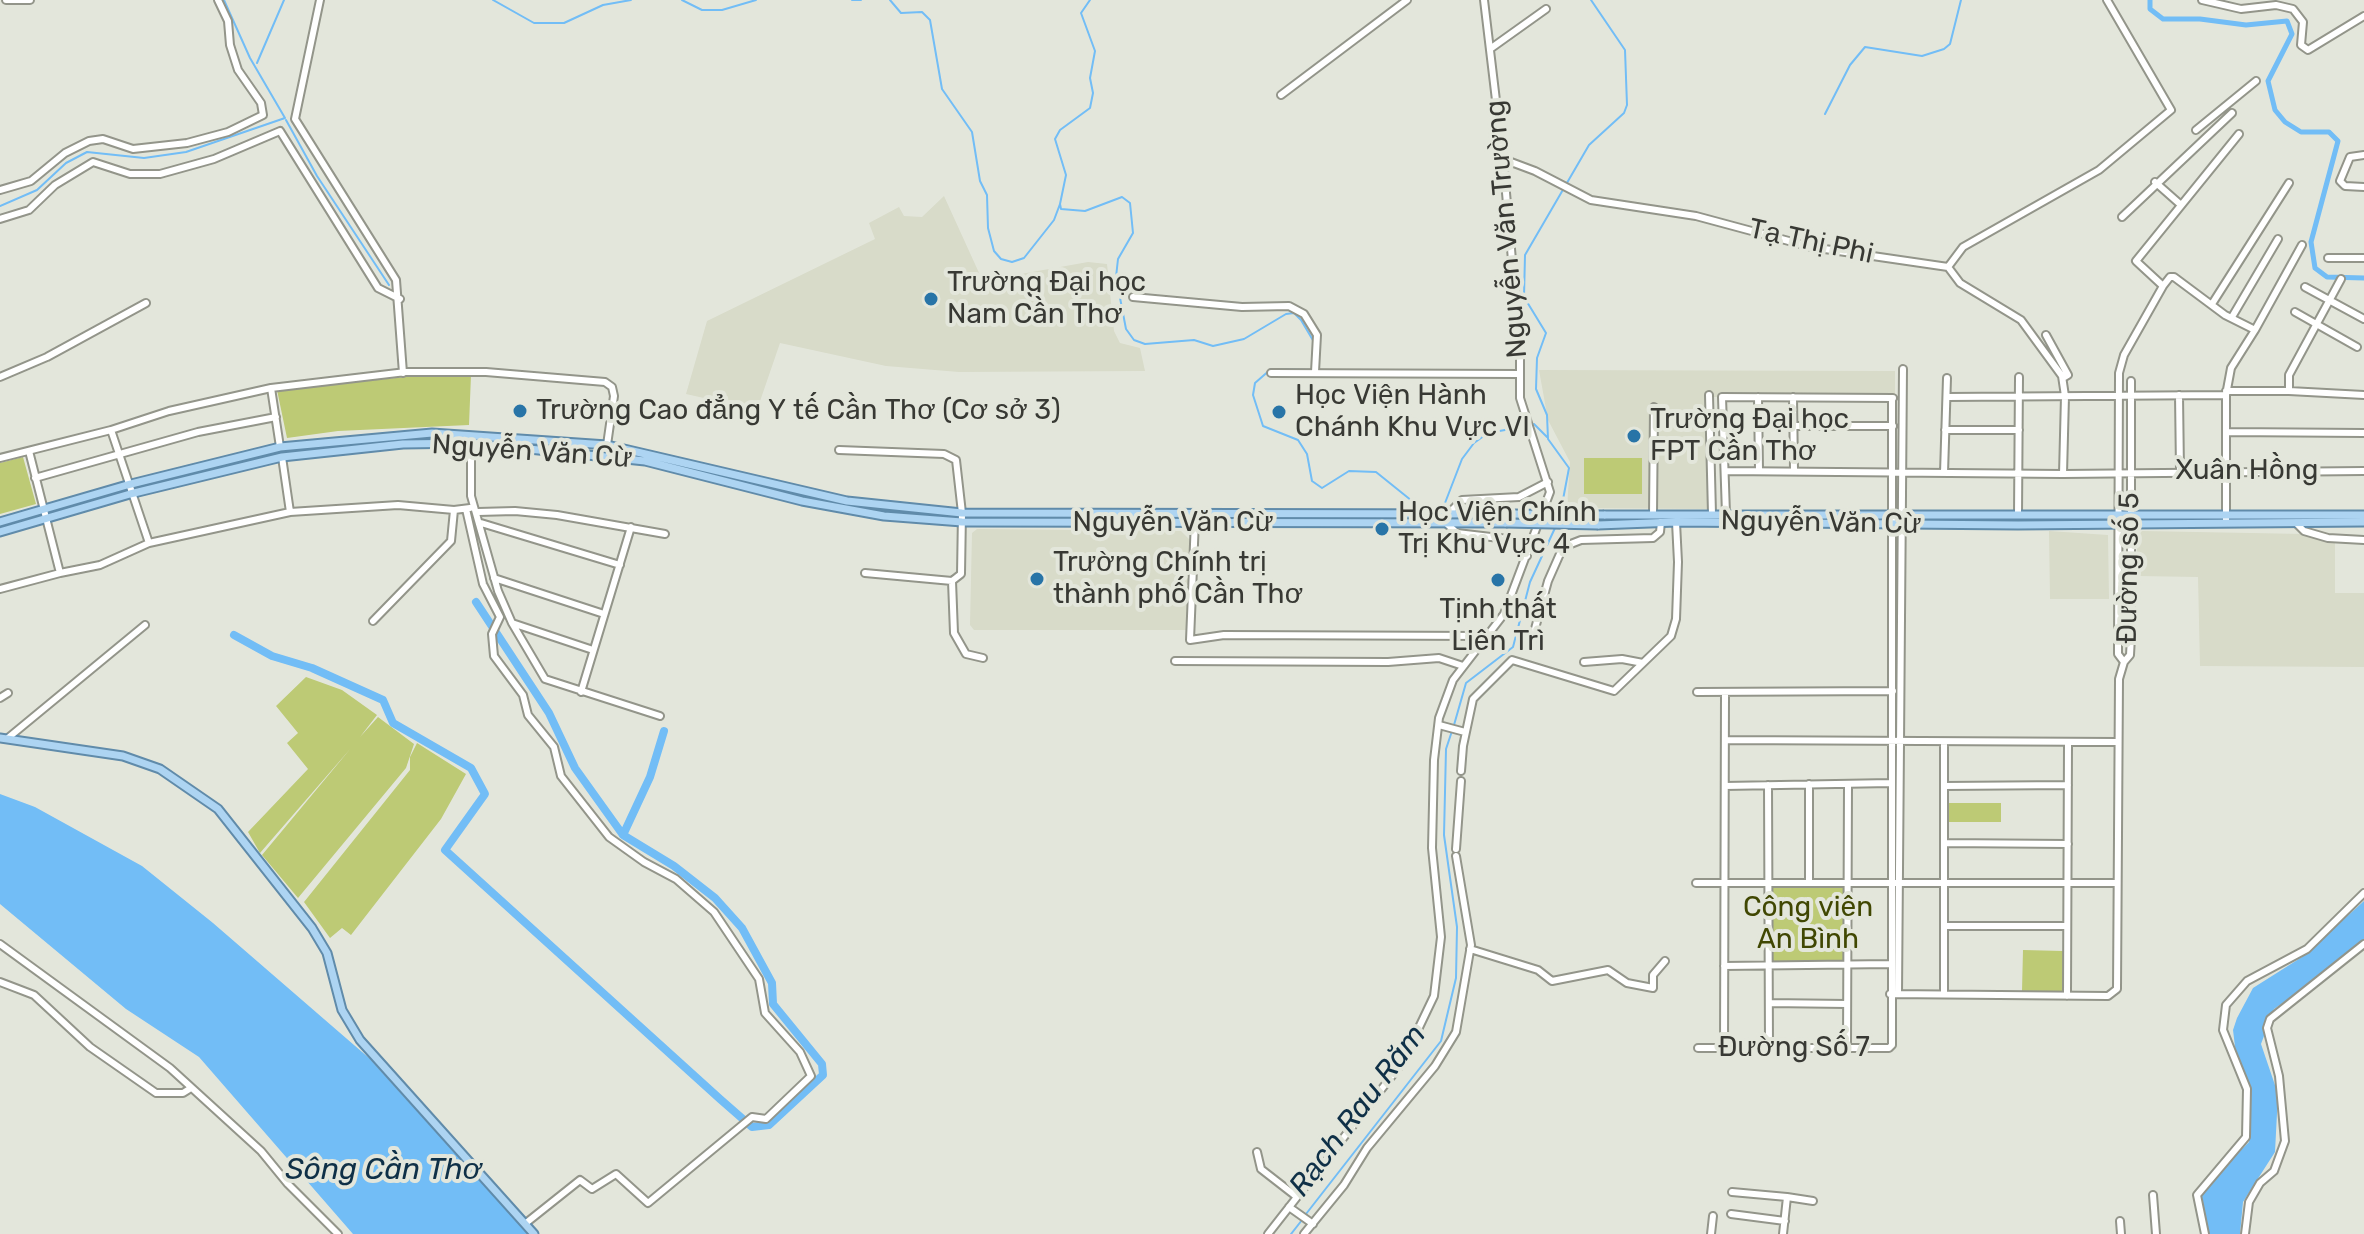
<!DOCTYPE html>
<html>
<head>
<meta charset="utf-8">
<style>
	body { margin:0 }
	canvas { display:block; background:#e3e6db }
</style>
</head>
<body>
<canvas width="2364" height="1234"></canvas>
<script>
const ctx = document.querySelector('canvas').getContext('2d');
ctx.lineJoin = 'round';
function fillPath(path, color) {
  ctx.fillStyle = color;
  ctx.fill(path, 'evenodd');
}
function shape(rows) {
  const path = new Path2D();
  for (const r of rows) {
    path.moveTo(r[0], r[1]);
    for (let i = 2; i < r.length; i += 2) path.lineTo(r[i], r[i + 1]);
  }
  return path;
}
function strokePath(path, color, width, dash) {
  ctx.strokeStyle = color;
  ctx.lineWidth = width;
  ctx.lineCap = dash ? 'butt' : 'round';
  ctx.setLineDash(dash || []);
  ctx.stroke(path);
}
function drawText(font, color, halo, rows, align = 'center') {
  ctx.font = font + ' Rubik,sans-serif';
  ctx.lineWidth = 8;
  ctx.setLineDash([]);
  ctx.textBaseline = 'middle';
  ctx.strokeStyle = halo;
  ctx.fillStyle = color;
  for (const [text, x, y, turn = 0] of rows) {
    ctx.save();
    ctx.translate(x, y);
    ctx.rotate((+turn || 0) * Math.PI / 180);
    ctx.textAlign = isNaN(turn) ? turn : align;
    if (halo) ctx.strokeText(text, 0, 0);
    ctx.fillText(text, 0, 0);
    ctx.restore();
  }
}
const built = shape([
	[944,196,980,275,1004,277,1088,262,1107,264,1114,331,1120,343,1140,348,1145,371,959,372,886,366,780,343,757,410,686,394,707,321,875,239,869,223,899,207,904,216,922,217],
	[1539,370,1895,371,1895,397,1712,397,1712,509,1567,508,1570,462,1548,420],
	[977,529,1181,531,1191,541,1186,630,974,630,970,625,972,533],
	[2049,531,2108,535,2109,599,2050,599],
	[2142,531,2305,534,2335,542,2335,593,2364,593,2364,667,2200,666,2198,577,2137,576,2137,537]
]);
const green = shape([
	[425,375,471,375,469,425,338,431,287,438,277,390],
	[23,457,36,504,0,514,0,463],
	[1584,458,1642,458,1642,494,1584,494],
	[306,677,342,690,377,715,360,737,378,717,414,744,406,768,298,898,262,855,351,748,260,853,248,832,308,769,287,743,298,733,276,706],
	[417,743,466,774,441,819,351,935,342,928,330,938,304,902,410,770,410,757],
	[1948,803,2001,803,2001,822,1948,822],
	[1773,887,1844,887,1844,961,1773,961],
	[2023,950,2063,951,2063,992,2022,991]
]);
const water = shape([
	[0,794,35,807,142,866,213,923,369,1058,528,1234,353,1234,199,1057,126,1009,0,904],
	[2364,901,2364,940,2334,967,2274,1009,2261,1044,2278,1094,2275,1152,2243,1202,2240,1234,2207,1234,2200,1198,2203,1188,2249,1142,2250,1097,2236,1055,2233,1030,2237,1018,2253,988,2302,957]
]);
const stream = shape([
	[493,0,534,23,564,23,603,5,631,0],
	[682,0,702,10,722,10,756,0],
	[852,0,861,0],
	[890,0,901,13,922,12,930,20,942,89,972,132,980,181,987,195,988,228,994,251,1001,259,1012,262,1024,258,1054,220,1060,204,1061,209,1085,211,1122,197,1130,203,1133,233,1118,259,1116,277,1126,329,1134,340,1145,344,1194,340,1213,346,1244,339,1286,314,1294,313,1301,320,1314,342,1312,370,1271,369,1255,383,1253,395,1263,426,1298,440,1307,454,1312,481,1322,488,1349,471,1376,472,1422,509,1436,511,1445,503,1462,459,1474,443,1488,433,1522,427],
	[257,63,284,0],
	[1825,114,1850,65,1865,47,1922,56,1944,49,1950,44,1961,0],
	[286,120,317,176,389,285],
	[1060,204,1066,175,1055,139,1060,130,1090,108,1093,93,1090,78,1095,51,1081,13,1090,0],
	[0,206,37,190,66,163,87,152,144,158,186,152,285,118,250,58,224,0],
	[1534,424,1547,437],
	[1561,510,1569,468,1548,439,1547,415,1536,389,1537,358,1546,333,1524,297,1525,255,1589,145,1624,113,1627,105,1625,50,1591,0],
	[1454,725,1466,683,1513,647,1530,582,1555,528],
	[1306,1214,1441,1041,1456,978,1457,927,1444,835,1446,749,1452,731],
	[1291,1234,1302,1220]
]);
const canal = shape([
	[2150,0,2150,9,2163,19,2200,19,2246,25,2287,21,2292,34,2268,81,2275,110,2285,122,2301,132,2329,132,2338,141,2311,242,2315,268,2327,277,2364,278]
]);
const river = shape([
	[234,635,272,656,312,668,383,700,393,723,471,768,485,794,445,850,720,1099,752,1127,769,1125,823,1075,822,1064,773,1004,772,983,742,928,715,898,674,866,623,835,575,768,549,713,476,602],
	[623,835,650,777,664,731]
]);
const minor = shape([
	[6,0,30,0],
	[320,0,295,119,396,280,403,373],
	[2202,0,2241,9,2276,5,2293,9,2303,22,2301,45,2308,50,2364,16],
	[1490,49,1546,9],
	[1281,95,1407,0],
	[2196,130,2256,81],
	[2364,155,2350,157,2340,181,2345,186,2364,187],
	[1503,159,1535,171,1591,200,1696,216,1811,247,1948,267,1960,283,2021,320,2062,376,2065,396,2063,474],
	[2155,182,2181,205],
	[0,190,31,181,65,153,89,141,103,139,133,149,187,143,228,132,263,115,261,103,238,70,230,45,228,21,218,0],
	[2122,217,2232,113],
	[0,219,29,210,55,185,93,162,130,174,160,174,214,159,280,131,378,288,400,299],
	[2328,258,2364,258],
	[1948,267,1963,247,2099,170,2171,110,2107,0],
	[2341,279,2289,375,2289,391,2364,395],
	[2163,286,2170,277,2174,277,2225,315,2255,330,2302,245],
	[2305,287,2364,319],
	[1133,297,1242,307,1289,306,1304,314,1317,335,1315,372],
	[2212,304,2289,183],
	[2295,312,2357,347],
	[2232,317,2278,239],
	[2046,335,2068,375,2063,378],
	[1271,373,1520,374],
	[0,377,47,357,146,303],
	[271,388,280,447],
	[2226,391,2289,391],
	[1709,395,1712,514],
	[2179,395,2180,471],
	[1758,397,1759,470],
	[1793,397,1794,471],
	[1947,397,2226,395],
	[1793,426,1893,426],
	[111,430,149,543],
	[1945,430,2019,430],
	[2226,432,2364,433],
	[471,440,471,496,498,591,512,623,545,679,660,716],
	[839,450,944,454,956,460,962,513,961,574,952,581,865,573],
	[0,458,111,430,169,411,271,388,406,372,486,372,605,382,612,387,614,396,607,445],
	[1725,471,2063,474,2364,471],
	[1944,473,1947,378],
	[35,478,198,432,276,417],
	[466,509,483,584,500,617,492,634,494,656,523,695,528,715,554,747,561,776,609,837,644,862,676,879,714,912,759,979,765,1013,800,1052,811,1076,766,1119,752,1117,648,1203,616,1174,592,1189,580,1180,526,1223],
	[290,512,398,505,454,510],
	[478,512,515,511,557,515,665,534],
	[1448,514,1462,500,1519,497,1548,482],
	[1726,514,1722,397,1893,398],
	[1653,515,1654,407],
	[2018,515,2019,377],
	[1195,520,1190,640,1224,635,1486,636],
	[481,523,620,565],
	[1446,523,1457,533,1508,539,1527,556],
	[2226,523,2226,395,2231,368,2255,330],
	[2296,523,2304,531,2328,538,2364,540],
	[60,573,100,565,149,543,290,512,282,457],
	[494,578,604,614],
	[952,581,954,633,966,654,983,658],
	[0,589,60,573,29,451],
	[373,621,451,541,454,510,470,508],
	[512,623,593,650],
	[1530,647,1548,581,1563,547,1581,540,1653,538,1660,532,1661,522],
	[1175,661,1388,662,1439,658,1463,666],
	[1584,662,1622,659,1643,663],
	[2124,662,2118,654,2119,373,2124,355,2163,286,2136,261,2239,134],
	[581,692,631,527],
	[1697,692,1893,691],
	[0,698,8,693],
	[1439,725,1465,732],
	[8,738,145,625],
	[1725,740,2117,742],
	[1461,771,1463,746,1473,699,1512,660,1614,691,1671,636,1676,619,1678,562,1676,522],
	[1768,785,1769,1048],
	[1725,786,1891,783],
	[1944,786,2068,785],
	[1944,843,2068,844],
	[1456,849,1461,781],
	[1696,883,2116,883],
	[1809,883,1809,784],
	[1945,926,2067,926],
	[0,944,170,1068,261,1151,288,1184,338,1234],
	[1470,949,1538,970,1552,981,1608,970,1627,983,1653,988,1653,975,1665,961],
	[1724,966,1890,964],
	[0,982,34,995,90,1047,156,1093,183,1093,191,1088],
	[1890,994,2108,996,2117,989,2119,679,2124,662,2130,655,2131,637,2131,381],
	[1898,994,1903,369],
	[1944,994,1944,742],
	[2067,996,2068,743],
	[1769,1003,1847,1004],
	[1698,1048,1889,1048,1892,1045,1892,398],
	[1724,1048,1725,692],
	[1847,1048,1848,784],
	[1257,1152,1261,1169,1297,1197],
	[1732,1192,1787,1197,1783,1234],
	[2153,1195,2156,1234],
	[1787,1197,1813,1201],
	[1289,1207,1313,1224],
	[1731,1214,1785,1221],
	[2120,1221,2121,1234],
	[1268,1234,1402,1063,1434,996,1441,937,1432,848,1434,760,1439,718,1453,680,1504,614,1550,492,1520,398,1520,350,1503,159,1484,0],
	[1304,1234,1344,1185,1367,1148,1435,1066,1456,1032,1471,945,1456,856],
	[1711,1234,1713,1216],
	[2205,1234,2197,1195,2246,1137,2247,1089,2223,1030,2226,1005,2247,981,2307,949,2364,893],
	[2245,1234,2249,1202,2260,1183,2274,1171,2285,1141,2279,1076,2267,1028,2270,1019,2364,944]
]);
const major = shape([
	[1604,515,2364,515],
	[0,522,127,485,280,447,432,433,607,445,847,501,962,513,1512,514],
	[1598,525,1676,522,2018,525,2364,522],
	[0,532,130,494,282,457,403,444,471,443,645,461,802,501,884,516,962,522,1506,523],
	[0,738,123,756,160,769,218,809,312,928,327,953,342,1010,360,1040,534,1234]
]);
const majorBridge = shape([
	[1512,514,1604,515],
	[1506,523,1598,525]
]);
const markers = [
	[931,299,8,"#2874a7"],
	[520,411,8,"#2874a7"],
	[1279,412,8,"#2874a7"],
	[1634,436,8,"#2874a7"],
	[1382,529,8,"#2874a7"],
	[1037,579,8,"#2874a7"],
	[1498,580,8,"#2874a7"]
];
const streetNames = [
	["Nguyễn Văn Trường",1507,229,-95],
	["Tạ Thị Phi",1811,242,12],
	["Nguyễn Văn Cừ",532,452,4],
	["Xuân Hồng",2247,471],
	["Nguyễn Văn Cừ",1173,523],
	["Nguyễn Văn Cừ",1821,523,1],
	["Đường số 5",2129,568,-89],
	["Đường Số 7",1794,1048]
];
const poiNames = [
	["Trường Đại học",947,283],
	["Nam Cần Thơ",947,315],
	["Học Viện Hành",1295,396],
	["Chánh Khu Vực VI",1295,428],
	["Trường Cao đẳng Y tế Cần Thơ (Cơ sở 3)",536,411],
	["Trường Đại học",1650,420],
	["FPT Cần Thơ",1650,452],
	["Học Viện Chính",1398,513],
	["Trị Khu Vực 4",1398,545],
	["Trường Chính trị",1053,563],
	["thành phố Cần Thơ",1053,595],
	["Tịnh thất",1498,610,"center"],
	["Liên Trì",1498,642,"center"]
];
const parkNames = [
	["Công viên",1808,908],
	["An Bình",1808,940]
];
const waterNames = [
	["Rạch Rau Răm",1358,1111,-53],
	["Sông Cần Thơ",383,1170]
];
fillPath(built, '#d8dbc9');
fillPath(green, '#bdca75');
fillPath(water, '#72bdf6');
strokePath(stream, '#72bdf6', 2);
strokePath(canal, '#72bdf6', 5);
strokePath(river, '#72bdf6', 8);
strokePath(minor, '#93958a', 10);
strokePath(major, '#608baa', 11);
strokePath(minor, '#fff', 6);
strokePath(major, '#add4f2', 7);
strokePath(majorBridge, '#608baa', 11, []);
strokePath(majorBridge, '#add4f2', 7);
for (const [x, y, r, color] of markers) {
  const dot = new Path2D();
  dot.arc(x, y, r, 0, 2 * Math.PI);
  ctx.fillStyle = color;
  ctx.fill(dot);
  strokePath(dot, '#e3e6db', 3);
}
drawText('28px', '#383934', '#e3e6db', streetNames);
drawText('28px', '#383934', '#e3e6db', poiNames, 'left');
drawText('28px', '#404702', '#e3e6db', parkNames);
drawText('italic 30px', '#0f3047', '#e3e6db', waterNames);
</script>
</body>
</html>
